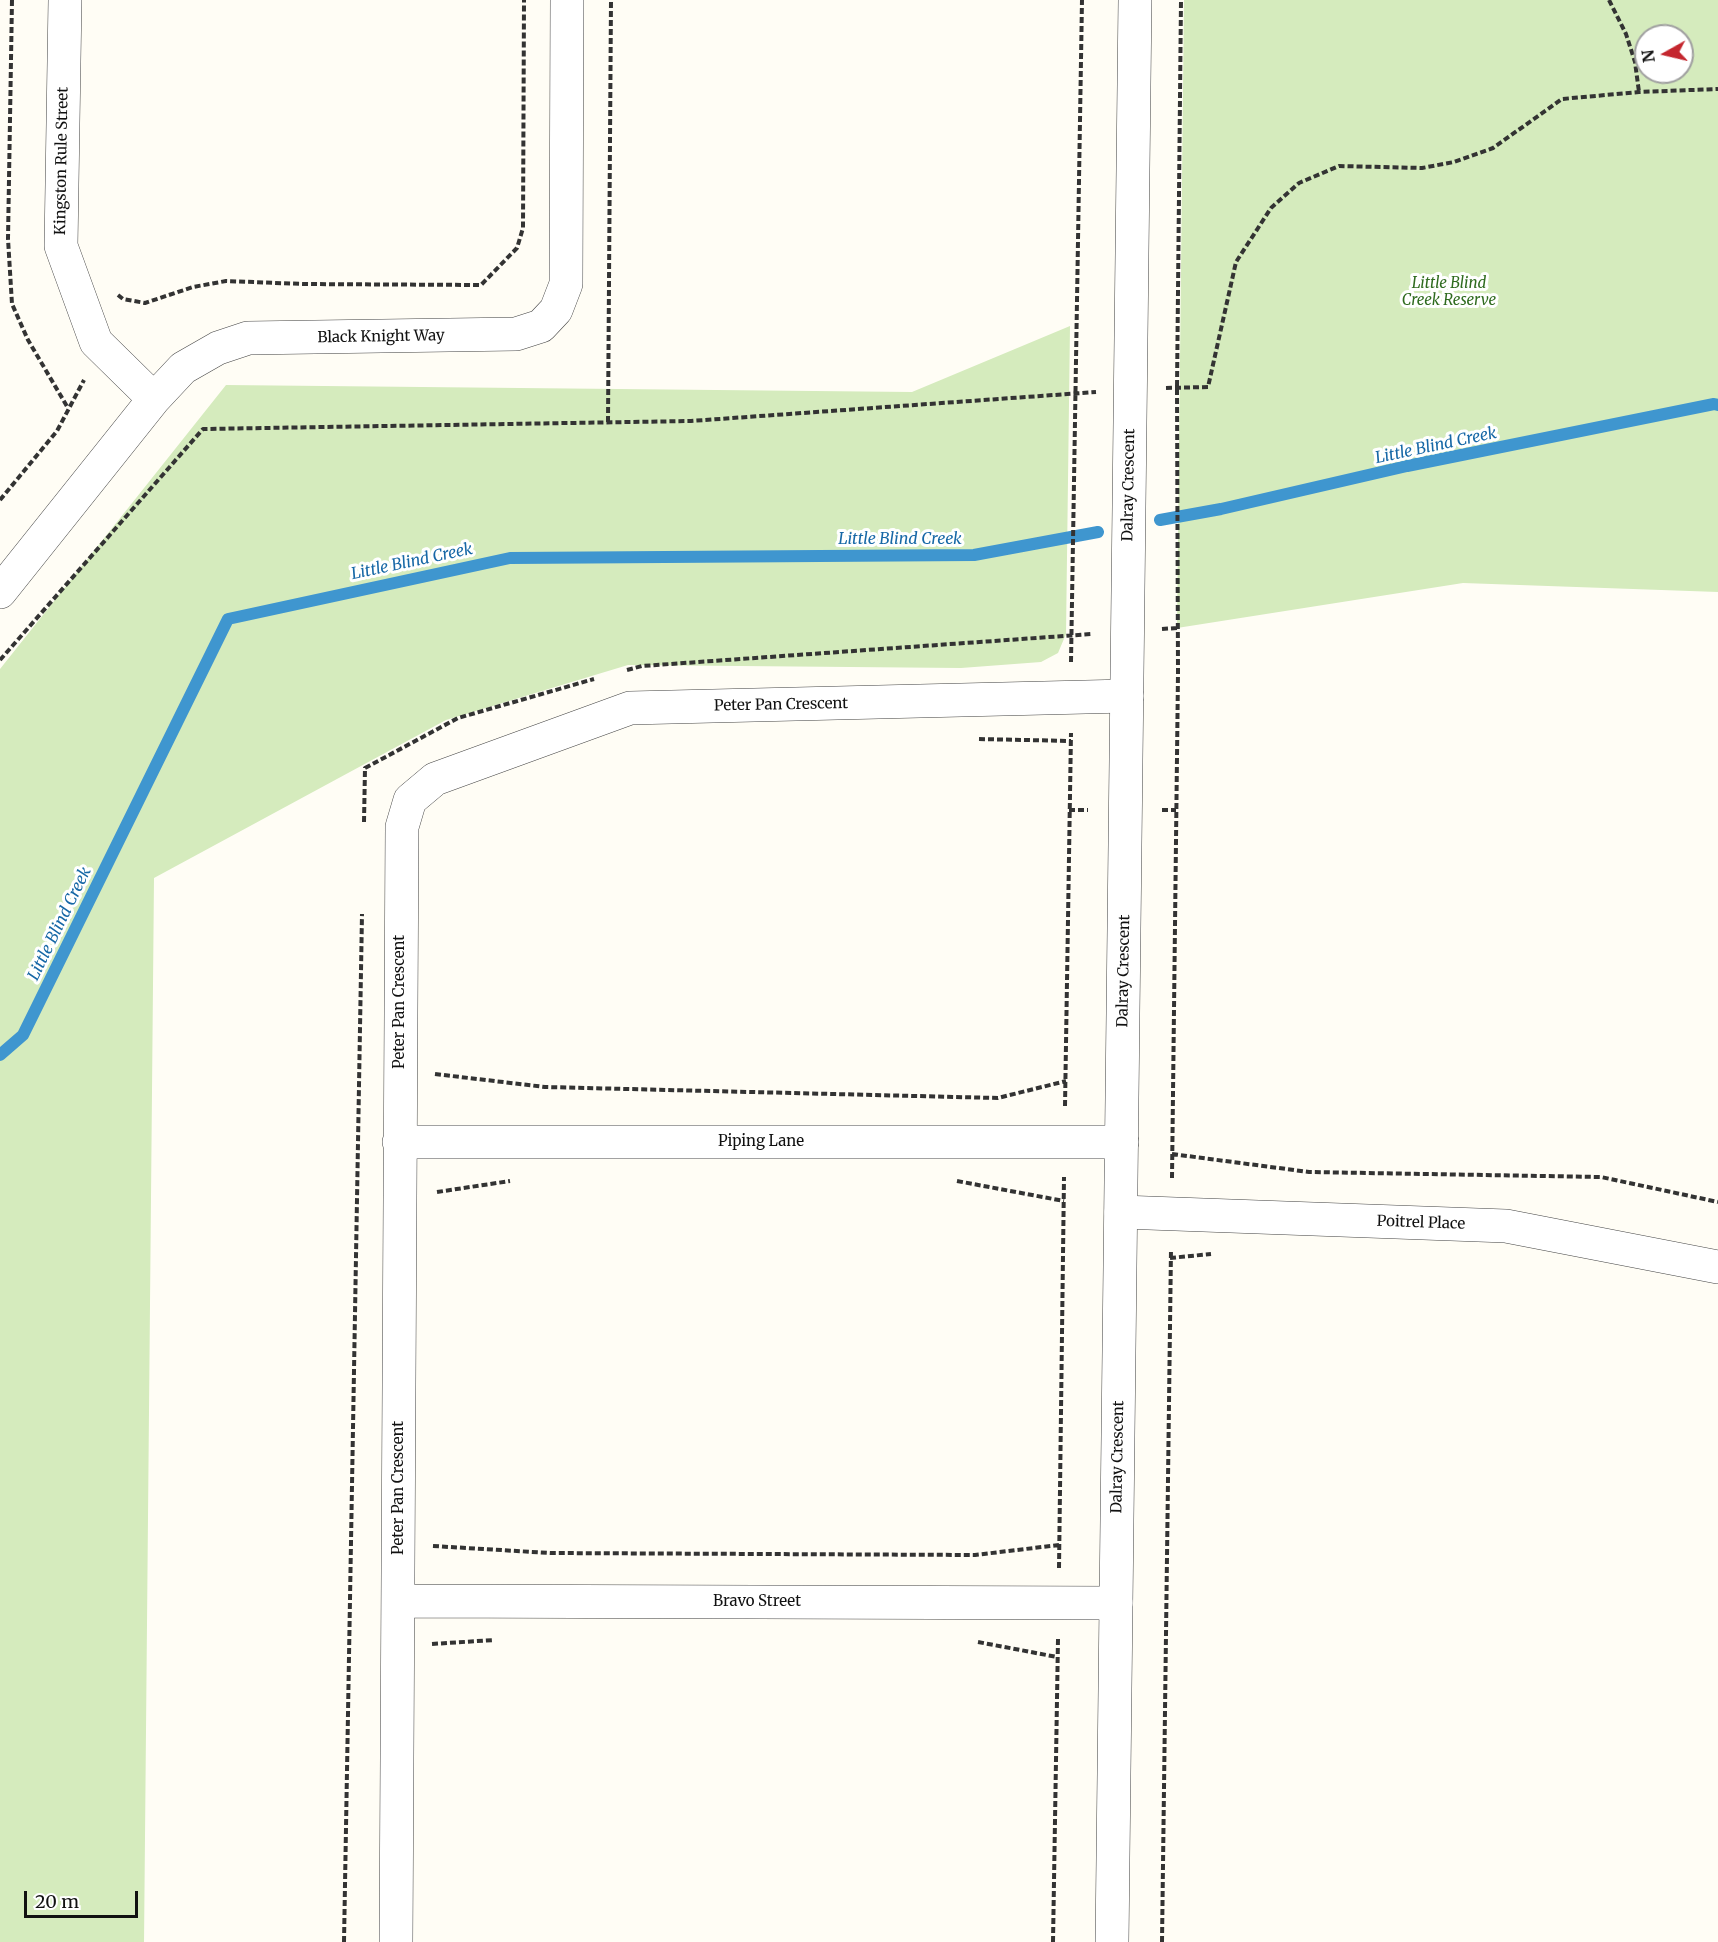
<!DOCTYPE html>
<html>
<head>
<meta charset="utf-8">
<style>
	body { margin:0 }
	#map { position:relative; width:1718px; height:1942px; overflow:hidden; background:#fffdf5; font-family:Merriweather,serif }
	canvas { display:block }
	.north { position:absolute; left:1634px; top:24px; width:60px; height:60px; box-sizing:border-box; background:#fff; border:2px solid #a0a0a0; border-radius:50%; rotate:262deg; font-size:16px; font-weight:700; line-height:24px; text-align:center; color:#111 }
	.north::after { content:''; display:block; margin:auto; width:21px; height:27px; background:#c4262e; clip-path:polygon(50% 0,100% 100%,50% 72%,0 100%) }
	.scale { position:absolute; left:24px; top:1891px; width:114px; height:27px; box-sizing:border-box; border:3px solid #111; border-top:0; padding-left:8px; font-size:18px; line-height:21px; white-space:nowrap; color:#111; -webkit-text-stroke:4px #fff; paint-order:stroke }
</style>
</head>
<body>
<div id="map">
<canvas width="1718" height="1942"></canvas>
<div class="north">N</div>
<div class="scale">20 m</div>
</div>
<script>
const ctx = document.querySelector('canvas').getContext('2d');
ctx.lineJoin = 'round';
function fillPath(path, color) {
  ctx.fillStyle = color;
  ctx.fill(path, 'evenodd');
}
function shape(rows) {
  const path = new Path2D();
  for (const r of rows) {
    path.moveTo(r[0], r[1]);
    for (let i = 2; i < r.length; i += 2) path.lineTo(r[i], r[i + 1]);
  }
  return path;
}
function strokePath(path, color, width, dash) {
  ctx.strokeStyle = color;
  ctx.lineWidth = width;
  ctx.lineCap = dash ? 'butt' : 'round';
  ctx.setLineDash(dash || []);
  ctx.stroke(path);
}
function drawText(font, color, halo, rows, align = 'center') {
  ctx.font = font + ' Merriweather,serif';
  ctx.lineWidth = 6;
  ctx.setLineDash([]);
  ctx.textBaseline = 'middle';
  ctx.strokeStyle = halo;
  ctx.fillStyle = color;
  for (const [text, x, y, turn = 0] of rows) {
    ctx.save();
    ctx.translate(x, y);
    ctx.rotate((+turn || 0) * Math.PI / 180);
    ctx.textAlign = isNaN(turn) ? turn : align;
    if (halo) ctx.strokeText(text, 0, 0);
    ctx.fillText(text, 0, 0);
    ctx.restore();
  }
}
const green = shape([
	[1184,0,1718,0,1718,592,1463,583,1177,628],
	[1646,36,1682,36,1682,72,1646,72],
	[1070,326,1066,634,1058,653,1041,662,961,668,628,665,446,720,154,878,144,1942,0,1942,0,669,226,385,912,392]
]);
const stream = shape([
	[1160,520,1221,509,1407,466,1714,404,1718,405],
	[0,1055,23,1035,228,619,510,558,974,555,1098,532]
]);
const path = shape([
	[12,0,8,239,12,304,28,340,68,408],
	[1609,0,1626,34,1635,62,1639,92],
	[118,295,123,299,145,303,193,287,226,281,303,284,481,285,517,248,523,228,524,0],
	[1166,388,1208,387,1236,262,1271,208,1299,183,1339,166,1422,168,1454,162,1493,148,1562,99,1639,92,1718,89],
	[608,422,611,0],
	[0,500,57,431,84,380],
	[1162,629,1177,628],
	[0,660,203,429,691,421,1096,392],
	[1071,662,1082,0],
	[627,670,642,666,1092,634],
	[979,739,1071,741],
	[1069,810,1088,810],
	[1162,810,1176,810],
	[364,822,365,768,458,718,594,679],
	[435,1074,545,1087,998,1098,1066,1081],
	[1065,1106,1071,733],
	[1172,1154,1309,1172,1601,1177,1718,1202],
	[1172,1178,1178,673,1177,388,1181,0],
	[957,1181,1064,1201],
	[437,1192,510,1181],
	[1170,1258,1211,1254],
	[433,1546,550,1553,975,1555,1059,1545],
	[1059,1568,1064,1177],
	[978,1642,1057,1657],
	[432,1644,494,1640],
	[344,1942,362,914],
	[1053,1942,1058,1639],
	[1162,1942,1171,1249]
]);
const minor = shape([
	[65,0,61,246,96,342,154,399],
	[0,592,154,399,183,368,218,348,248,338,516,334,541,326,556,310,566,284,567,0],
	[399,1142,1122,1142],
	[1121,1212,1506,1226,1718,1267],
	[399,1601,1116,1603],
	[396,1942,402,827,410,800,435,779,630,708,1127,696]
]);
const tertiary = shape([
	[1112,1942,1135,0]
]);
const streetNames = [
	["Kingston Rule Street",62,161,-89],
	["Black Knight Way",381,337,-1],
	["Dalray Crescent",1129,485,-89],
	["Peter Pan Crescent",781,705,-1],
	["Dalray Crescent",1124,971,-89],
	["Peter Pan Crescent",400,1002,-90],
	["Piping Lane",761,1142],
	["Poitrel Place",1421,1223,2],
	["Dalray Crescent",1118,1457,-89],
	["Peter Pan Crescent",399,1488,-90],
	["Bravo Street",757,1602]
];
const parkNames = [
	["Little Blind",1449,284],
	["Creek Reserve",1449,301]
];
const waterNames = [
	["Little Blind Creek",1436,446,-12],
	["Little Blind Creek",900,539],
	["Little Blind Creek",412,562,-12],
	["Little Blind Creek",60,924,-64]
];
fillPath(green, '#d5ebbd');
strokePath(stream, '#3f96cf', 12);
strokePath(minor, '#444', 34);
strokePath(tertiary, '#444', 34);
strokePath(path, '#333', 4, [6, 3]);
strokePath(minor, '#fff', 33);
strokePath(tertiary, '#fff', 33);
drawText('15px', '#111', '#fff', streetNames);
drawText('italic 15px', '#2f6b1f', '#fff', parkNames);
drawText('italic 16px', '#1768a6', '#fff', waterNames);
</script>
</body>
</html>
